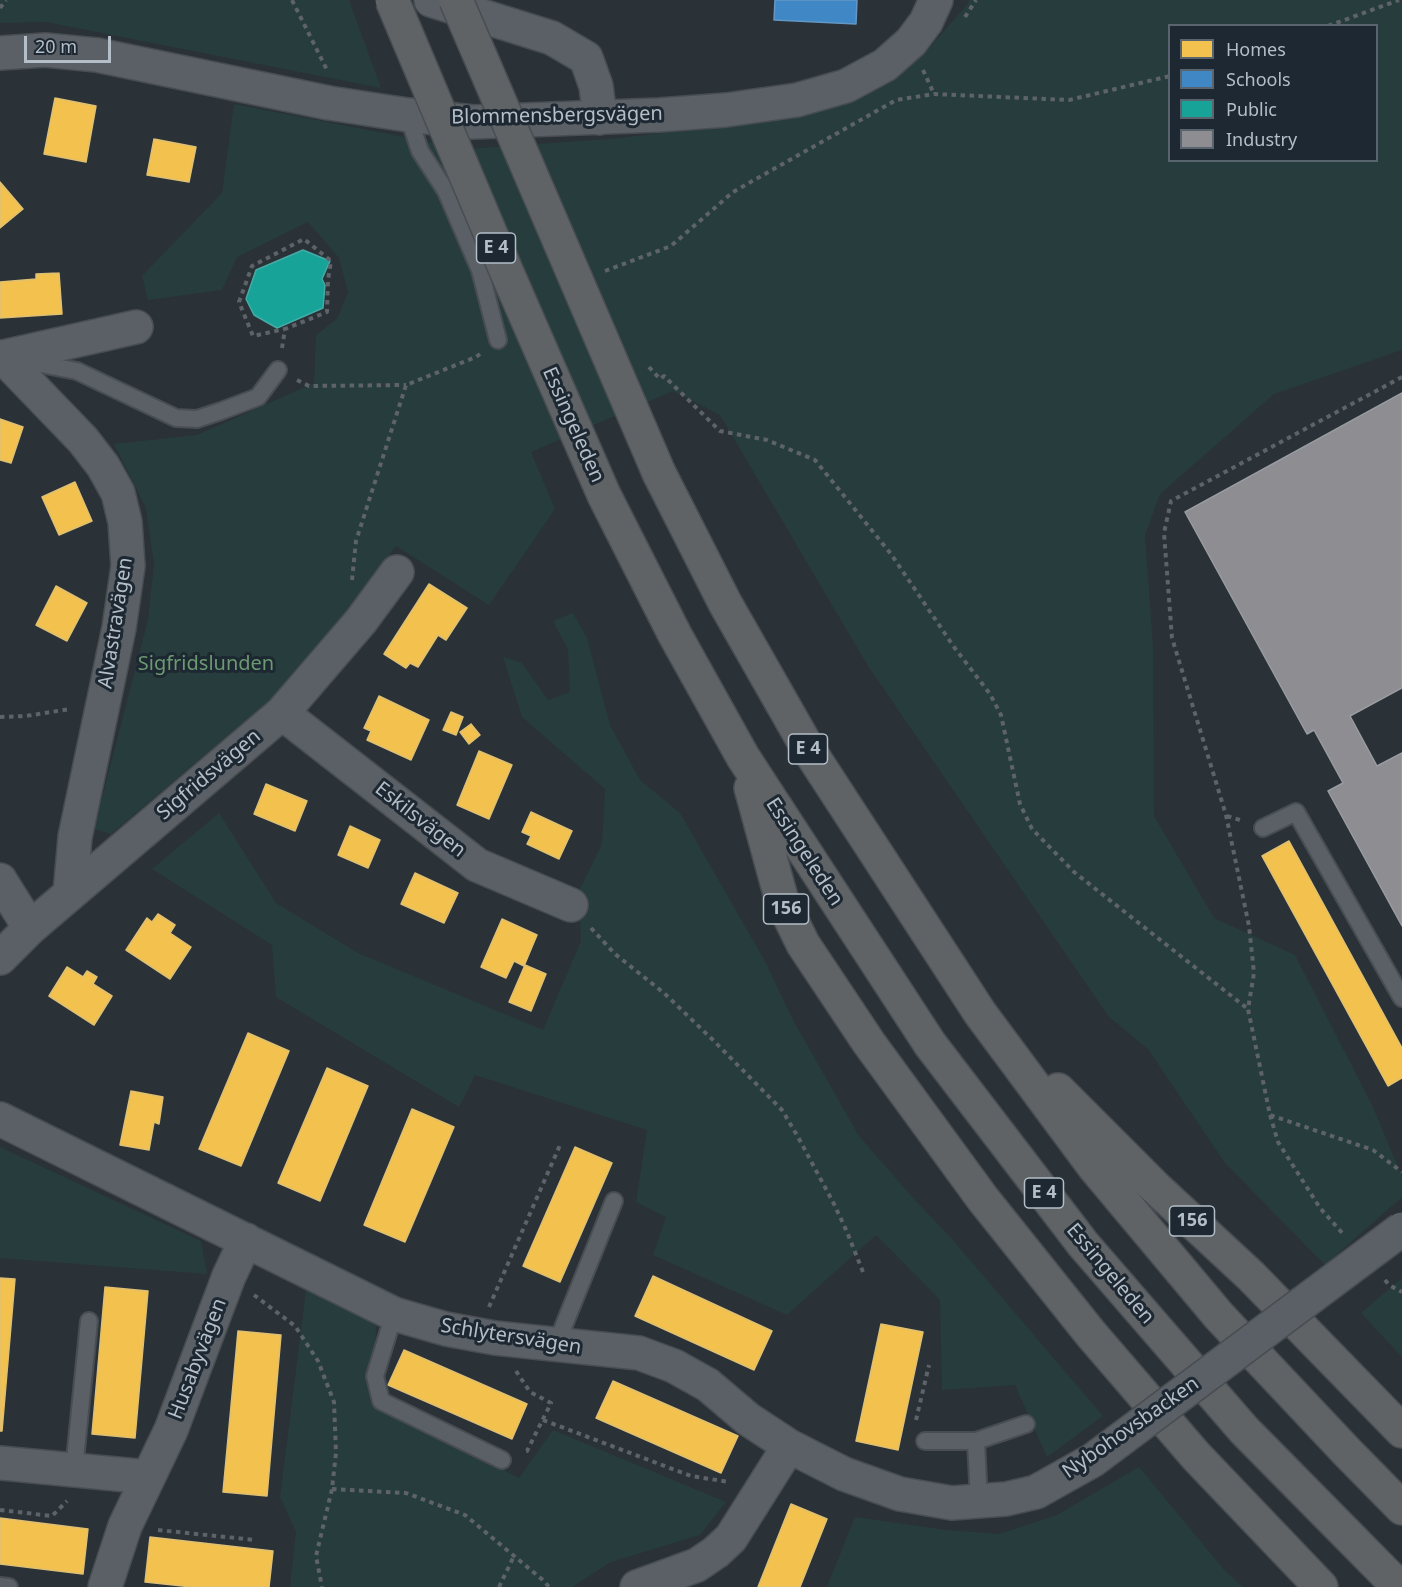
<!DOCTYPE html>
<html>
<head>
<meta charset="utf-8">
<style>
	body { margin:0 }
	#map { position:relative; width:1402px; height:1587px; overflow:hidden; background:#2a3137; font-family:"Noto Sans",sans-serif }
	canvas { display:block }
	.legend { position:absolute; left:1168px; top:24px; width:210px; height:138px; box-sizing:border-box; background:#1d2832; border:2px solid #59646e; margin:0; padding:8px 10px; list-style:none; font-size:18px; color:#b4bec8 }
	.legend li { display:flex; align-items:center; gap:12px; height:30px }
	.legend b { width:30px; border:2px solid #59646e }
	.scale { position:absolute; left:24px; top:36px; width:87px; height:27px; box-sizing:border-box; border:3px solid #b4bec8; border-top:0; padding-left:8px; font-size:18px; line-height:21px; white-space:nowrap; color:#b4bec8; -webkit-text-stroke:4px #1d2832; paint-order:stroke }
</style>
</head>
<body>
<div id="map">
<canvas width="1402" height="1587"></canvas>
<ul class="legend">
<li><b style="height:16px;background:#f2c14e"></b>Homes</li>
<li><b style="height:16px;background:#3f88c5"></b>Schools</li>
<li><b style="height:16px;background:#17a398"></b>Public</li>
<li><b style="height:16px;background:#8d8d92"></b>Industry</li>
</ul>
<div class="scale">20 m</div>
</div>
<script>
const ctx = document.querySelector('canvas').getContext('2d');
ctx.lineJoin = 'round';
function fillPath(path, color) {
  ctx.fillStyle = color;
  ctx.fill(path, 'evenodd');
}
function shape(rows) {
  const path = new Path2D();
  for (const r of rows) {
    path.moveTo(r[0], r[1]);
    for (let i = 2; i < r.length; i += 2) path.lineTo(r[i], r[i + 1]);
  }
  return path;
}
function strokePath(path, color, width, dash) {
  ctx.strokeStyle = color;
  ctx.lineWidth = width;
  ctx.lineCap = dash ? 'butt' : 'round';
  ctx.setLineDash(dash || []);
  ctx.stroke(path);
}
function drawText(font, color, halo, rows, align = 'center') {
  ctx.font = font + ' "Noto Sans",sans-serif';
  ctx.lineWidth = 6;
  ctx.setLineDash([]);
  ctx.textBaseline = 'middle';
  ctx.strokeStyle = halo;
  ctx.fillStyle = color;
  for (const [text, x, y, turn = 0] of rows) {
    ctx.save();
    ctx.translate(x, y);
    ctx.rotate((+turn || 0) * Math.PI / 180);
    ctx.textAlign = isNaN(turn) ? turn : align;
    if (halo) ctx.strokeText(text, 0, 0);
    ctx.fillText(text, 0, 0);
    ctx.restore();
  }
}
const green = shape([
	[0,0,349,0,381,88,46,22,0,23],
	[969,0,1402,0,1402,350,1274,394,1160,494,1145,535,1153,646,1154,816,1214,918,1295,955,1372,1105,1402,1176,1402,1197,1325,1265,1225,1163,1148,1049,1109,1017,868,666,720,415,673,391,531,452,555,509,489,605,396,546,321,645,271,699,111,834,94,829,148,620,154,564,146,508,114,444,197,435,314,383,316,335,337,319,348,292,339,258,308,222,237,257,222,290,148,300,142,276,222,193,234,104,466,149,609,139,698,129,786,111,884,79,928,49,967,5],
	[1170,26,1376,26,1376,160,1170,160],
	[573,613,587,638,610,725,640,780,680,813,765,961,793,1020,859,1136,914,1199,952,1239,1103,1416,1047,1457,1015,1385,942,1390,940,1300,876,1235,787,1315,653,1255,666,1217,636,1202,647,1130,475,1075,459,1107,276,997,272,945,152,869,219,813,276,903,358,953,543,1030,581,941,579,891,602,844,605,789,522,717,503,657,522,663,548,700,570,692,568,650,553,621],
	[0,1147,201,1241,207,1274,0,1258],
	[1402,1278,1402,1357,1361,1313],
	[307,1282,377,1320,370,1402,519,1478,553,1430,726,1502,700,1535,611,1562,572,1587,290,1587,296,1532,280,1497],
	[1139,1467,1226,1572,1243,1587,827,1587,855,1517,946,1530,999,1534,1057,1515]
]);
const homes = shape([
	[55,98,96,106,86,162,44,154,55,98],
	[154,139,196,147,189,182,147,175,154,139],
	[0,182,23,209,0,228,0,182],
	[59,273,62,314,0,318,0,282,36,279,36,274,59,273],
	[0,419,23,427,11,463,0,460,0,419],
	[75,482,92,521,59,535,42,497,75,482],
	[429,584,467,608,446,640,438,635,418,667,410,663,406,668,384,654,429,584],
	[56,586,87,603,67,641,36,625,56,586],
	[379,696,429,720,411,760,367,740,371,731,364,728,379,696],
	[451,712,463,717,456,735,443,730,451,712],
	[471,724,480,735,469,744,460,732,471,724],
	[479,751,512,765,489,819,457,805,479,751],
	[266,784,307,801,295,831,254,814,266,784],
	[531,812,572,831,559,859,527,844,531,836,522,832,531,812],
	[350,826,380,840,368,868,338,855,350,826],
	[1289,841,1402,1048,1402,1078,1388,1086,1262,856,1289,841],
	[415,873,458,893,444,923,401,904,415,873],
	[158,914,175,925,170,933,191,947,170,979,126,950,147,918,152,922,158,914],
	[502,919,537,935,524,966,514,961,506,978,481,967,502,919],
	[525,965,546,974,531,1011,509,1002,525,965],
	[67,967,83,977,87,971,97,977,93,984,112,996,94,1025,49,996,67,967],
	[248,1033,289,1051,241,1166,199,1149,248,1033],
	[327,1068,368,1086,320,1201,278,1183,327,1068],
	[131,1091,163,1097,159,1124,154,1122,149,1150,120,1145,131,1091],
	[412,1109,454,1127,405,1242,364,1225,412,1109],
	[575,1147,612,1163,560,1282,523,1266,575,1147],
	[653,1276,772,1331,754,1370,635,1316,653,1276],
	[0,1278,15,1279,2,1431,0,1431,0,1278],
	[105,1287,148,1291,135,1438,92,1434,105,1287],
	[881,1324,923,1332,898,1450,856,1441,881,1324],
	[238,1331,281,1335,267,1496,223,1492,238,1331],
	[404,1350,527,1404,512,1439,388,1385,404,1350],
	[613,1381,738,1436,721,1473,596,1418,613,1381],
	[791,1504,827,1519,800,1587,758,1587,791,1504],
	[0,1518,88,1529,83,1574,0,1564,0,1518],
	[150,1537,273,1551,269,1587,192,1587,145,1582,150,1537]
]);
const schools = shape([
	[775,0,857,0,856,24,774,20,775,0]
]);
const public = shape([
	[303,250,330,261,322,279,325,285,323,308,277,328,254,315,246,299,256,270,303,250]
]);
const industry = shape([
	[1402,393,1402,688,1350,716,1377,766,1402,753,1402,926,1328,791,1343,783,1314,730,1307,734,1185,512,1402,393]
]);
const path = shape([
	[292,0,328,72],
	[0,8,6,0],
	[965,17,976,0],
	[1328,26,1399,0],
	[923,70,934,94],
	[605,271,671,246,733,192,896,100,934,94,1069,100,1170,76],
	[282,348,285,329,327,312,328,280,331,261,304,239,252,266,239,302,253,336,285,329],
	[649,367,660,379,664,376,720,431,767,440,815,460,891,554,954,647,990,694,1001,715,1020,804,1032,829,1074,872,1248,1009],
	[1402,377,1171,501,1164,533,1172,638,1226,815,1249,926,1254,973,1248,1009,1270,1115,1373,1150,1402,1172],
	[297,380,309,386,406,385],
	[352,580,356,541,406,385,476,357,480,354],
	[0,717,26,716,70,709],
	[1227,816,1243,821],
	[591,928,615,954,664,993,714,1041,782,1110,798,1137,834,1204,847,1232,863,1272],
	[1270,1115,1278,1142,1320,1208,1344,1235],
	[1385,1280,1389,1285,1402,1292],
	[254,1295,295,1326,318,1361,334,1402,336,1453,332,1489,316,1556,322,1587],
	[489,1307,560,1145],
	[516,1371,530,1392,551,1403,527,1451,523,1452],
	[543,1420,691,1476,729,1482],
	[916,1420,929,1365],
	[332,1489,406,1493,465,1515,544,1581,549,1587],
	[0,1510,52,1516,67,1501],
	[158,1530,255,1540],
	[499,1587,514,1556]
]);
const service = shape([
	[408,115,420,151,446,191,480,270,498,340],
	[25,361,77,371,176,418,197,419,221,411,258,397,278,370],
	[1263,828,1296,812,1402,998],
	[394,1314,375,1376,381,1401,502,1460],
	[556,1345,614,1201],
	[925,1441,976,1441,1026,1424],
	[976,1441,979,1502],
	[74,1470,89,1321],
	[0,1586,9,1587]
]);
const minor = shape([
	[431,0,552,38,586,58,596,86,600,118],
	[0,53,45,50,97,55,329,103,408,115,473,122,659,115,726,110,797,100,846,86,885,65,911,42,926,22,936,0],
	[0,357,3,357,83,440,103,466,118,493,125,522,128,566,119,628,75,837,70,894],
	[3,357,136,327],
	[282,713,477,865,571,905],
	[0,880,30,928],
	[0,958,30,928,282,713,361,621,397,572],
	[0,1119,394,1314,446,1329,495,1338,639,1353,674,1366,708,1385,748,1419,789,1446,731,1538,716,1552,697,1565,637,1587],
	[789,1446,844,1474,900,1494,952,1503,1006,1499,1036,1492],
	[0,1463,148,1477],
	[105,1587,125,1526,171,1430,229,1276,246,1240]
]);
const motorway = shape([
	[659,473,725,603,807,747,980,1013,1095,1168,1219,1316,1347,1452,1402,1508],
	[604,495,675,635,743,757,930,1044,1083,1244,1244,1430,1399,1587],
	[751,788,782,901,803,944,869,1043,983,1199,1091,1334,1196,1456,1321,1587],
	[1058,1090,1155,1187,1251,1276,1402,1431]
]);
const minorBridge = shape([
	[1036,1492,1093,1460,1402,1229]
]);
const motorwayBridge = shape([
	[392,0,505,268,604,495],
	[456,0,659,473]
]);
const shields = [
	[496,248,39],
	[808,749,39],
	[786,909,45],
	[1044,1193,39],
	[1192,1221,45]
];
const shieldNames = [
	["E 4",496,248],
	["E 4",808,749],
	["156",786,909],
	["E 4",1044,1193],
	["156",1192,1221]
];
const streetNames = [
	["Blommensbergsvägen",557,116,-1],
	["Essingeleden",573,425,66],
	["Alvastravägen",116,623,-81],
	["Sigfridsvägen",209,775,-40],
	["Eskilsvägen",420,820,38],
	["Essingeleden",804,852,57],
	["Essingeleden",1110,1274,50],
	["Schlytersvägen",511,1337,9],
	["Husabyvägen",198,1359,-69],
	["Nybohovsbacken",1131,1428,-35]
];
const parkNames = [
	["Sigfridslunden",206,664]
];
fillPath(green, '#273c3d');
fillPath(homes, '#f2c14e');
strokePath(homes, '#dfc073', 1.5);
fillPath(schools, '#3f88c5');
strokePath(schools, '#6298c6', 1.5);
fillPath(public, '#17a398');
strokePath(public, '#46aba6', 1.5);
fillPath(industry, '#8d8d92');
strokePath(industry, '#999ca2', 1.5);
strokePath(service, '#484d52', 20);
strokePath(minor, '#484d52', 36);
strokePath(motorway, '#474d53', 36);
strokePath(path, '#5d6369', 4, [4.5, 4.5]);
strokePath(service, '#5a6065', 16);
strokePath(minor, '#5a6065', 33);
strokePath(motorway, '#5f6365', 33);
strokePath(minorBridge, '#484d52', 36, []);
strokePath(motorwayBridge, '#474d53', 36, []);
strokePath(minorBridge, '#5a6065', 33);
strokePath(motorwayBridge, '#5f6365', 33);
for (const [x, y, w] of shields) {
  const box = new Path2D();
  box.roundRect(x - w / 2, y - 15, w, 30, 4.5);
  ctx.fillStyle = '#1d2832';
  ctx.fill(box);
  strokePath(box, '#b4bec8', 1.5);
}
drawText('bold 18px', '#b4bec8', null, shieldNames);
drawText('20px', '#b4bec8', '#1d2832', streetNames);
drawText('20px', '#6b9971', '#1d2832', parkNames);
</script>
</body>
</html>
